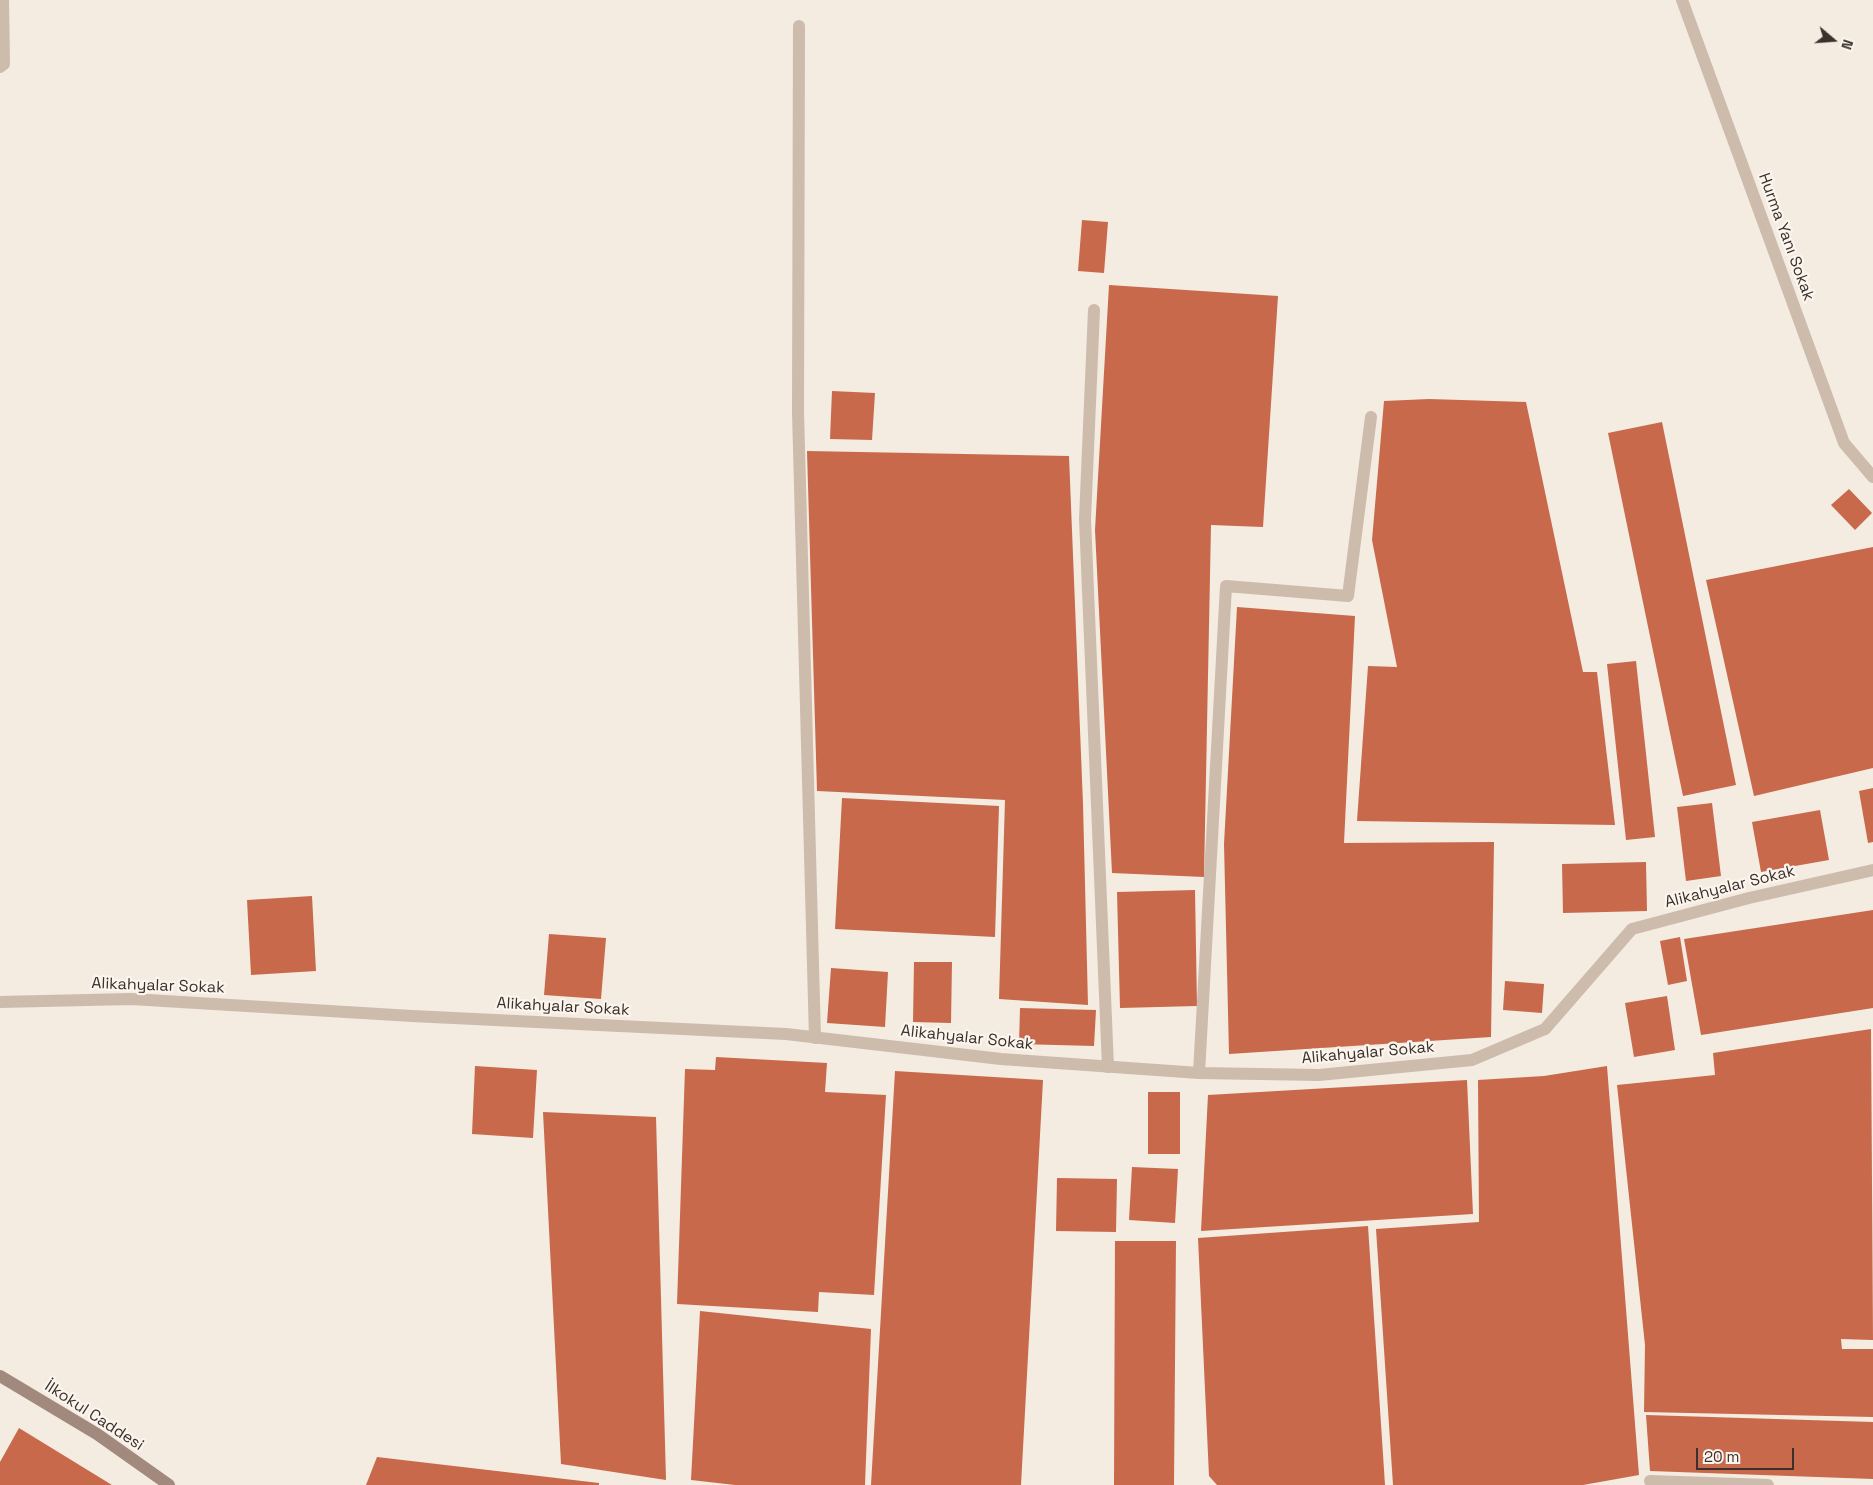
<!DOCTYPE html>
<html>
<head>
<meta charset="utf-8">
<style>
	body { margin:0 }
	#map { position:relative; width:1873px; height:1485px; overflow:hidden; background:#f4ebe1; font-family:"Space Grotesk",sans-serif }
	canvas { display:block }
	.north { position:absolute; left:1808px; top:15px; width:50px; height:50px; -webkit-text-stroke:4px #fbf5ee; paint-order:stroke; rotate:108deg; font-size:14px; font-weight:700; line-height:20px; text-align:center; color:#3b302b }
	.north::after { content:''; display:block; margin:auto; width:18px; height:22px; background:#3b302b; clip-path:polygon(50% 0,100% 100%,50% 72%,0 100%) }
	.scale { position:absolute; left:1696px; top:1448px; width:98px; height:22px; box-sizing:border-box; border:2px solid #3b302b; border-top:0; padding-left:6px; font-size:15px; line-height:18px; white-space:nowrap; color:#3b302b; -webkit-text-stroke:4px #fbf5ee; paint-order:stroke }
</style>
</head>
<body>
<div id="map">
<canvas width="1873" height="1485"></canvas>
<div class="north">N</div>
<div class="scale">20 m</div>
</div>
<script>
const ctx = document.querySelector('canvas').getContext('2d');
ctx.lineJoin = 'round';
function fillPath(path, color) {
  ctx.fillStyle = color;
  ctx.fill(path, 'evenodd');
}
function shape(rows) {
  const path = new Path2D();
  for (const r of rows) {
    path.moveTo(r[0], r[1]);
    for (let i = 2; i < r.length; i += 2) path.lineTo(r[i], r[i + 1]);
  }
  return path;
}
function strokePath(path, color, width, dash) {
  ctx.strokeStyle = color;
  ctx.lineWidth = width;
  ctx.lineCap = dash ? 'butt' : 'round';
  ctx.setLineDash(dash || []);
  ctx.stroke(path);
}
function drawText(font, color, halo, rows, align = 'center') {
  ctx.font = font + ' "Space Grotesk",sans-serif';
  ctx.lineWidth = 4.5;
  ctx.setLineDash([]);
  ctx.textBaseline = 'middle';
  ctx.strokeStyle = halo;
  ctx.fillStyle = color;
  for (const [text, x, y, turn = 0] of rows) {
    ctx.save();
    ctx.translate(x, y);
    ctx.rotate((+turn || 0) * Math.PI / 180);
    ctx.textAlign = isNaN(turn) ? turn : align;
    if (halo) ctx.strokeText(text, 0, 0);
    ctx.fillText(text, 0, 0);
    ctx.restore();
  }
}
const building = shape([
	[1082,220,1108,222,1104,273,1078,271],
	[1109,285,1278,296,1263,527,1211,525,1204,877,1112,873,1095,530],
	[832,391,875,393,872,440,830,439],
	[1429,399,1526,402,1583,672,1597,672,1615,825,1357,821,1368,666,1397,667,1372,540,1384,401],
	[1662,422,1736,785,1683,796,1608,433],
	[807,451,1069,456,1083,804,1088,1005,999,999,1005,800,817,791],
	[1849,489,1872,513,1855,530,1831,505],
	[1873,547,1873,768,1754,796,1706,580],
	[1237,607,1355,616,1344,843,1494,842,1491,1037,1229,1054,1224,844],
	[1636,661,1655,837,1626,840,1607,664],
	[1873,788,1873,842,1868,843,1859,791],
	[842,798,999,806,995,937,835,929],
	[1712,803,1721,876,1686,881,1677,807],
	[1820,810,1829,860,1761,872,1752,822],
	[1646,862,1647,911,1563,913,1562,864],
	[1195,890,1197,1006,1120,1008,1117,892],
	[312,896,316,971,251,975,247,900],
	[1873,910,1873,1008,1701,1035,1684,939],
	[549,934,606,938,601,999,544,995],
	[1680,937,1687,981,1668,985,1660,941],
	[914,962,952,962,951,1023,913,1022],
	[831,968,888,972,885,1027,827,1023],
	[1505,981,1544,984,1542,1013,1503,1010],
	[1667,996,1675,1050,1634,1057,1625,1003],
	[1020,1008,1096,1010,1094,1046,1019,1044],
	[1871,1029,1873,1340,1841,1339,1842,1349,1873,1349,1873,1417,1644,1412,1645,1345,1617,1085,1715,1075,1713,1053],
	[716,1057,827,1063,825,1092,886,1095,874,1295,819,1292,818,1312,677,1304,685,1069,715,1070],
	[475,1066,537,1070,533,1138,472,1134],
	[1607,1066,1639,1475,1583,1485,1393,1485,1376,1229,1479,1222,1478,1080,1544,1076],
	[895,1071,1043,1080,1021,1485,871,1485],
	[1467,1080,1473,1214,1201,1231,1208,1095],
	[1148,1092,1180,1092,1180,1154,1148,1154],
	[543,1112,656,1117,666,1480,561,1464],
	[1132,1167,1178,1169,1175,1223,1129,1220],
	[1057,1178,1117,1179,1116,1232,1056,1231],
	[1368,1226,1385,1485,1217,1485,1209,1476,1198,1238],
	[1115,1241,1176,1241,1174,1485,1114,1485],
	[700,1311,871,1329,865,1485,735,1485,691,1480],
	[1646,1415,1873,1422,1873,1479,1650,1471],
	[19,1428,112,1485,0,1485,0,1462],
	[377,1457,599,1483,599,1485,366,1485]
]);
const lane = shape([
	[799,26,798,412,815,1038],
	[1094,310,1085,519,1108,1067],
	[1199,1073,1226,586,1348,596,1371,417],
	[1650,1481,1768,1485]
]);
const street = shape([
	[1682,0,1844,443,1873,477],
	[0,67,4,64,3,0],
	[0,1002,131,999,412,1016,786,1034,1001,1059,1199,1073,1319,1075,1472,1060,1545,1029,1632,929,1749,898,1873,870]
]);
const secondary = shape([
	[0,1376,97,1434,169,1485]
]);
const streetNames = [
	["Hurma Yanı Sokak",1786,237,70],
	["Alikahyalar Sokak",1730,887,-14],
	["Alikahyalar Sokak",158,986,2],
	["Alikahyalar Sokak",563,1007,3],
	["Alikahyalar Sokak",967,1038,6],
	["Alikahyalar Sokak",1368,1053,-5],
	["İlkokul Caddesi",94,1416,33]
];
fillPath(building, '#c8694b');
strokePath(lane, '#cdbbac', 12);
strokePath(street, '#cdbbac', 12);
strokePath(secondary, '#a18a7d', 12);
drawText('16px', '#3b302b', '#fbf5ee', streetNames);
</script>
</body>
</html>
